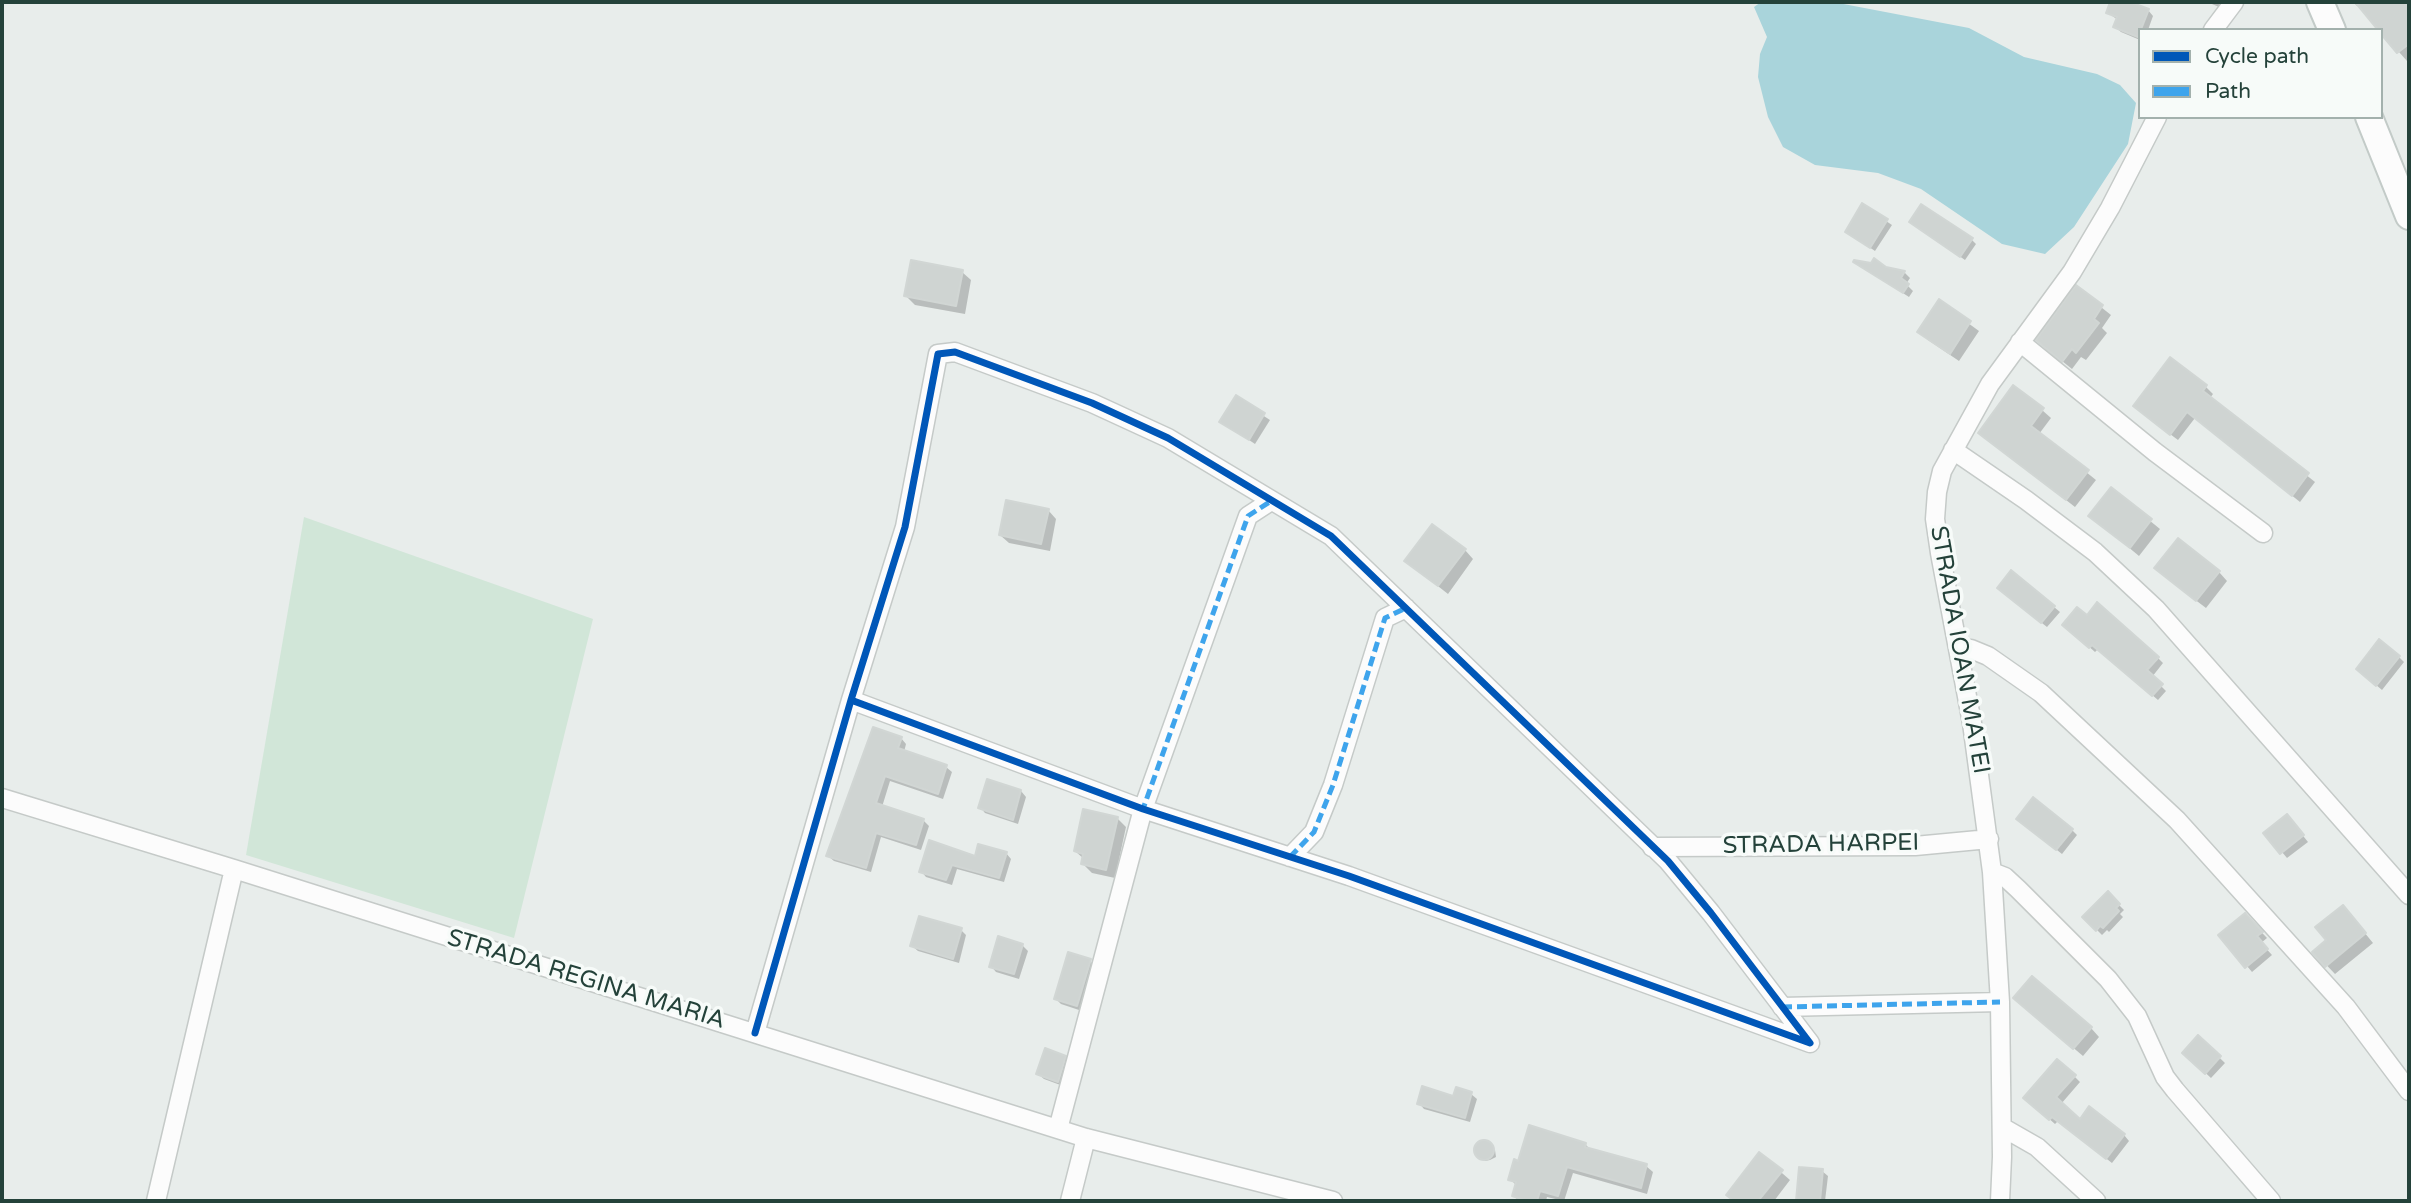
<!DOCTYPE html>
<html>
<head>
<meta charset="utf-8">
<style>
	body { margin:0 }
	#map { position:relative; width:2411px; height:1203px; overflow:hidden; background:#e8edeb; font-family:"Varela Round",sans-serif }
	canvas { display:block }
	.frame { position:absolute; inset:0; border:4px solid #24423a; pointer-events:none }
	.legend { position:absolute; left:2138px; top:28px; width:245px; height:91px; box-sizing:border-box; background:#f7fbf9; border:2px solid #a3b1ad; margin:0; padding:9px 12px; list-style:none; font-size:21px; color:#24423a }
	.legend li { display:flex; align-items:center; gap:14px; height:35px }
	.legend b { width:35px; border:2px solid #a3b1ad }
</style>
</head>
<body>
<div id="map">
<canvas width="2411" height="1203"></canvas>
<div class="frame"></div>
<ul class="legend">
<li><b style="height:9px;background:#0057b8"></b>Cycle path</li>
<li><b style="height:9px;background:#3ea4ec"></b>Path</li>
</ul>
</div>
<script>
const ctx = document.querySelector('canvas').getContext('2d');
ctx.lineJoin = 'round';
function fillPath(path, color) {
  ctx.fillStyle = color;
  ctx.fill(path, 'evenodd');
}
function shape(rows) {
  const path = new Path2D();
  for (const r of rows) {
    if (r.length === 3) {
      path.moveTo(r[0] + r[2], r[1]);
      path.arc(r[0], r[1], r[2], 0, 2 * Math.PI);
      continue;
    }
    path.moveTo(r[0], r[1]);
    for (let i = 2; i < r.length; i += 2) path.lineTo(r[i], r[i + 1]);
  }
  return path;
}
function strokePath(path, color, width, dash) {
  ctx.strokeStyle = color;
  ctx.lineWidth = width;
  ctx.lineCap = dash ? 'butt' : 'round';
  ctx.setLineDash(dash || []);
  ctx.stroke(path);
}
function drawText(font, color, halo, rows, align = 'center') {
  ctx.font = font + ' "Varela Round",sans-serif';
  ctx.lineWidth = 7;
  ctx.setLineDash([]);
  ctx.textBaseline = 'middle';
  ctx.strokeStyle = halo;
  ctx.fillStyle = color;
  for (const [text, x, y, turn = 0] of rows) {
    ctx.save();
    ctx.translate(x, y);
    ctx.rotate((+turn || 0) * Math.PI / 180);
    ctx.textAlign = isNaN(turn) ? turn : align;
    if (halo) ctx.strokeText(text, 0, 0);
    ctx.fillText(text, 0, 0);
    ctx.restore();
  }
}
const green = shape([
	[304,517,593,619,514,938,246,855]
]);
const water = shape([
	[1761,2,1833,2,1969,28,2024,57,2097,74,2120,85,2136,103,2128,144,2074,227,2045,254,2002,244,1921,189,1878,173,1815,165,1783,147,1768,117,1758,77,1760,54,1767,37,1754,7]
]);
const shadow = shape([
	[2112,2,2125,2,2148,10,2153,16,2148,30,2140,30,2140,40,2121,32,2115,27,2118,20,2108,13],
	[2207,2,2230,2,2224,9],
	[2353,2,2404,2,2409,9,2409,59,2407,61,2399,52,2360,4,2357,6],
	[1862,205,1892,225,1875,251,1847,232],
	[1916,226,1971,239,1976,244,1965,260],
	[1855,262,1905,273,1910,278,1906,284,1913,291,1909,297],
	[962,272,971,280,965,314,915,305,906,296],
	[2077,288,2111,315,2102,328,2107,333,2086,360,2081,357,2072,369,2047,349],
	[1939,302,1979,331,1959,361,1928,340,1919,331],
	[2170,360,2206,387,2213,394,2210,398,2315,482,2300,502,2195,418,2178,440,2142,413],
	[1236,398,1270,420,1255,444,1222,422],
	[2042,410,2051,418,2039,434,2096,480,2075,507,1980,433],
	[2111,489,2160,529,2139,556,2091,516],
	[1048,510,1056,519,1050,551,1009,543,1000,535],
	[1465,550,1473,559,1448,594,1406,561],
	[2219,572,2227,581,2206,608,2165,577],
	[2005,594,2054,607,2060,612,2047,627],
	[2070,630,2158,658,2163,663,2152,677,2166,691,2158,700,2098,649,2095,652],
	[2399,657,2404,662,2382,690,2363,674],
	[901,738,906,744,904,752,946,767,952,772,943,799,890,781,882,807,923,820,929,826,921,850,881,837,871,872,834,861,828,856],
	[1021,791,1026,797,1018,824,985,813,980,807],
	[1117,818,1126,827,1115,878,1092,873,1083,864,1084,859,1075,851],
	[2292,822,2308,842,2287,858,2266,833],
	[2024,824,2072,830,2077,835,2062,854],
	[1006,853,1011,859,1004,882,957,869,952,885,926,877,921,871,976,858],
	[2108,894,2124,910,2120,914,2123,917,2109,932,2107,930,2102,935,2084,917],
	[2245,915,2267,938,2261,943,2272,955,2252,972,2247,966],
	[2351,916,2373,943,2335,974,2314,952],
	[961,930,966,935,959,963,918,951,912,946],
	[999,939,1023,946,1028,951,1019,979,996,972,991,966],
	[1090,961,1095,966,1082,1011,1061,1004,1056,999],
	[2024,1006,2091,1028,2099,1037,2083,1056],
	[2198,1037,2225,1063,2211,1078,2184,1053],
	[1065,1057,1070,1063,1063,1086,1044,1079,1038,1074],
	[2074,1076,2080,1082,2061,1104,2080,1121,2124,1135,2129,1141,2112,1163,2058,1121,2055,1124,2031,1103],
	[1471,1094,1477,1099,1470,1122,1424,1109,1419,1103],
	[1485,1141,1495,1150,1496,1157,1490,1160,1485,1161,1475,1153,1475,1147,1479,1142],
	[1585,1144,1592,1151,1646,1166,1653,1172,1647,1194,1573,1173,1564,1201,1547,1197,1546,1201,1519,1201,1514,1196,1517,1186,1510,1179,1520,1163],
	[1760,1154,1790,1180,1774,1201,1735,1201,1728,1194],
	[1822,1171,1828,1176,1825,1201,1798,1201]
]);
const building = shape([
	[2110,2,2130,2,2149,9,2138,37,2113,27,2117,17,2106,13,2110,2],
	[2355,2,2404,2,2409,8,2409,44,2397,53,2381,34,2381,30,2378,30,2355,2],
	[1862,203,1888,219,1870,248,1845,232,1862,203],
	[1921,204,1973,238,1960,257,1909,222,1921,204],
	[1874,258,1886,267,1905,271,1901,278,1909,284,1903,293,1853,262,1854,260,1871,263,1874,258],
	[911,260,963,270,956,306,904,296,911,260],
	[2076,285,2103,305,2094,319,2099,323,2076,353,2072,349,2062,362,2036,340,2076,285],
	[1939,299,1971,321,1950,354,1917,332,1939,299],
	[2170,357,2207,385,2203,391,2309,473,2292,496,2187,412,2170,435,2133,406,2170,357],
	[2013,385,2044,408,2031,426,2089,470,2066,500,1978,433,2013,385],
	[1236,395,1265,413,1249,440,1219,422,1236,395],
	[2111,487,2152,519,2130,548,2088,516,2111,487],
	[1006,500,1049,509,1041,544,999,535,1006,500],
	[1432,524,1466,549,1438,586,1404,561,1432,524],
	[2178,538,2220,571,2196,601,2154,568,2178,538],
	[2011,570,2055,606,2041,623,1997,588,2011,570],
	[2097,602,2159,657,2147,670,2163,684,2152,696,2092,645,2089,648,2062,625,2077,607,2087,615,2097,602],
	[2379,639,2400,656,2376,686,2356,669,2379,639],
	[873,727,902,737,898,748,947,765,938,794,885,776,876,803,924,819,916,845,876,833,866,868,826,856,873,727],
	[987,779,1021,790,1013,820,978,808,987,779],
	[2033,797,2073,829,2056,850,2016,819,2033,797],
	[1083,809,1118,817,1106,870,1081,864,1083,854,1074,851,1083,809],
	[2287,814,2304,835,2280,854,2263,833,2287,814],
	[929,840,975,856,978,844,1007,852,999,878,952,865,946,880,919,872,929,840],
	[2108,891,2120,904,2116,908,2119,911,2103,928,2100,926,2096,931,2082,917,2108,891],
	[2343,905,2366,933,2325,967,2312,952,2326,940,2315,927,2343,905],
	[2245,913,2263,932,2257,936,2268,949,2245,968,2218,935,2245,913],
	[919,916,962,928,953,959,910,946,919,916],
	[998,936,1023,944,1014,974,989,967,998,936],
	[1068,952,1091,959,1077,1006,1054,999,1068,952],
	[2032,976,2092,1027,2073,1049,2013,998,2032,976],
	[2198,1035,2221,1056,2205,1074,2182,1053,2198,1035],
	[1045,1048,1066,1056,1058,1082,1036,1074,1045,1048],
	[2057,1059,2076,1075,2056,1097,2080,1119,2089,1106,2125,1134,2106,1159,2052,1117,2049,1120,2023,1098,2057,1059],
	[1422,1086,1453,1096,1456,1087,1472,1092,1465,1118,1417,1104,1422,1086],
	[1529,1125,1586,1143,1585,1147,1647,1164,1641,1188,1567,1167,1558,1196,1540,1191,1537,1201,1527,1201,1512,1196,1516,1182,1508,1180,1514,1159,1518,1161,1529,1125],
	[1484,1150,10],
	[1759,1152,1783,1170,1758,1201,1734,1201,1726,1195,1759,1152],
	[1799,1167,1823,1169,1820,1201,1796,1201,1799,1167]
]);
const street = shape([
	[2213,30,2234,2],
	[2020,342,2155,452,2263,533],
	[1953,450,2026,500,2095,552,2156,609,2409,895],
	[1960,650,1971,649,1988,656,2041,693,2177,820,2346,1007,2409,1091],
	[2,798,234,869,1086,1138,1333,1201],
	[1652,847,1915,846,1989,839],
	[1290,857,1314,832,1333,785,1385,618,1406,608],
	[1992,872,2005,877,2018,889,2108,979,2137,1016,2165,1077,2175,1090,2271,1201],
	[1782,1007,2000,1002],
	[755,1033,851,700,905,527,938,354,955,352,1092,403,1168,438,1331,536,1668,861,1711,913,1810,1043,1349,876,1143,809,851,700],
	[2002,1127,2037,1147,2096,1201],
	[1058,1129,1143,809,1248,516,1271,501],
	[156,1201,234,869],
	[1070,1201,1086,1138],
	[2000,1201,2002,1157,2000,1002,1992,872,1972,723,1940,553,1935,519,1937,492,1942,471,1990,384,2072,272,2110,208,2157,117]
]);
const secondary = shape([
	[2320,2,2332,30],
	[2369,117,2409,216]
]);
const quiet = shape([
	[1147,810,1143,809,1248,516,1271,501],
	[1290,857,1314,832,1333,785,1385,618,1406,608],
	[1782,1007,2000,1002]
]);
const cycleway = shape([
	[755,1033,851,700,905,527,938,354,955,352,1092,403,1168,438,1331,536,1668,861,1711,913,1810,1043,1349,876,1143,809,851,700]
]);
const streetNames = [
	["STRADA IOAN MATEI",1959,650,80],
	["STRADA HARPEI",1821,845,-1],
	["STRADA REGINA MARIA",586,980,17]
];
fillPath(green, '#d1e6d8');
fillPath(water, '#a9d4db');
fillPath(shadow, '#0003');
fillPath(building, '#cfd4d2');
strokePath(building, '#d1d6d4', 2);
strokePath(street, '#c5cac8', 21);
strokePath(secondary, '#c3cbc8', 30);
strokePath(street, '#fcfcfc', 18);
strokePath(secondary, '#fcfcfc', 26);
strokePath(quiet, '#3ea4ec', 5, [10, 5]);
strokePath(cycleway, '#0057b8', 7);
drawText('24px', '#24423a', '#f7fbf9', streetNames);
</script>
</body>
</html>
